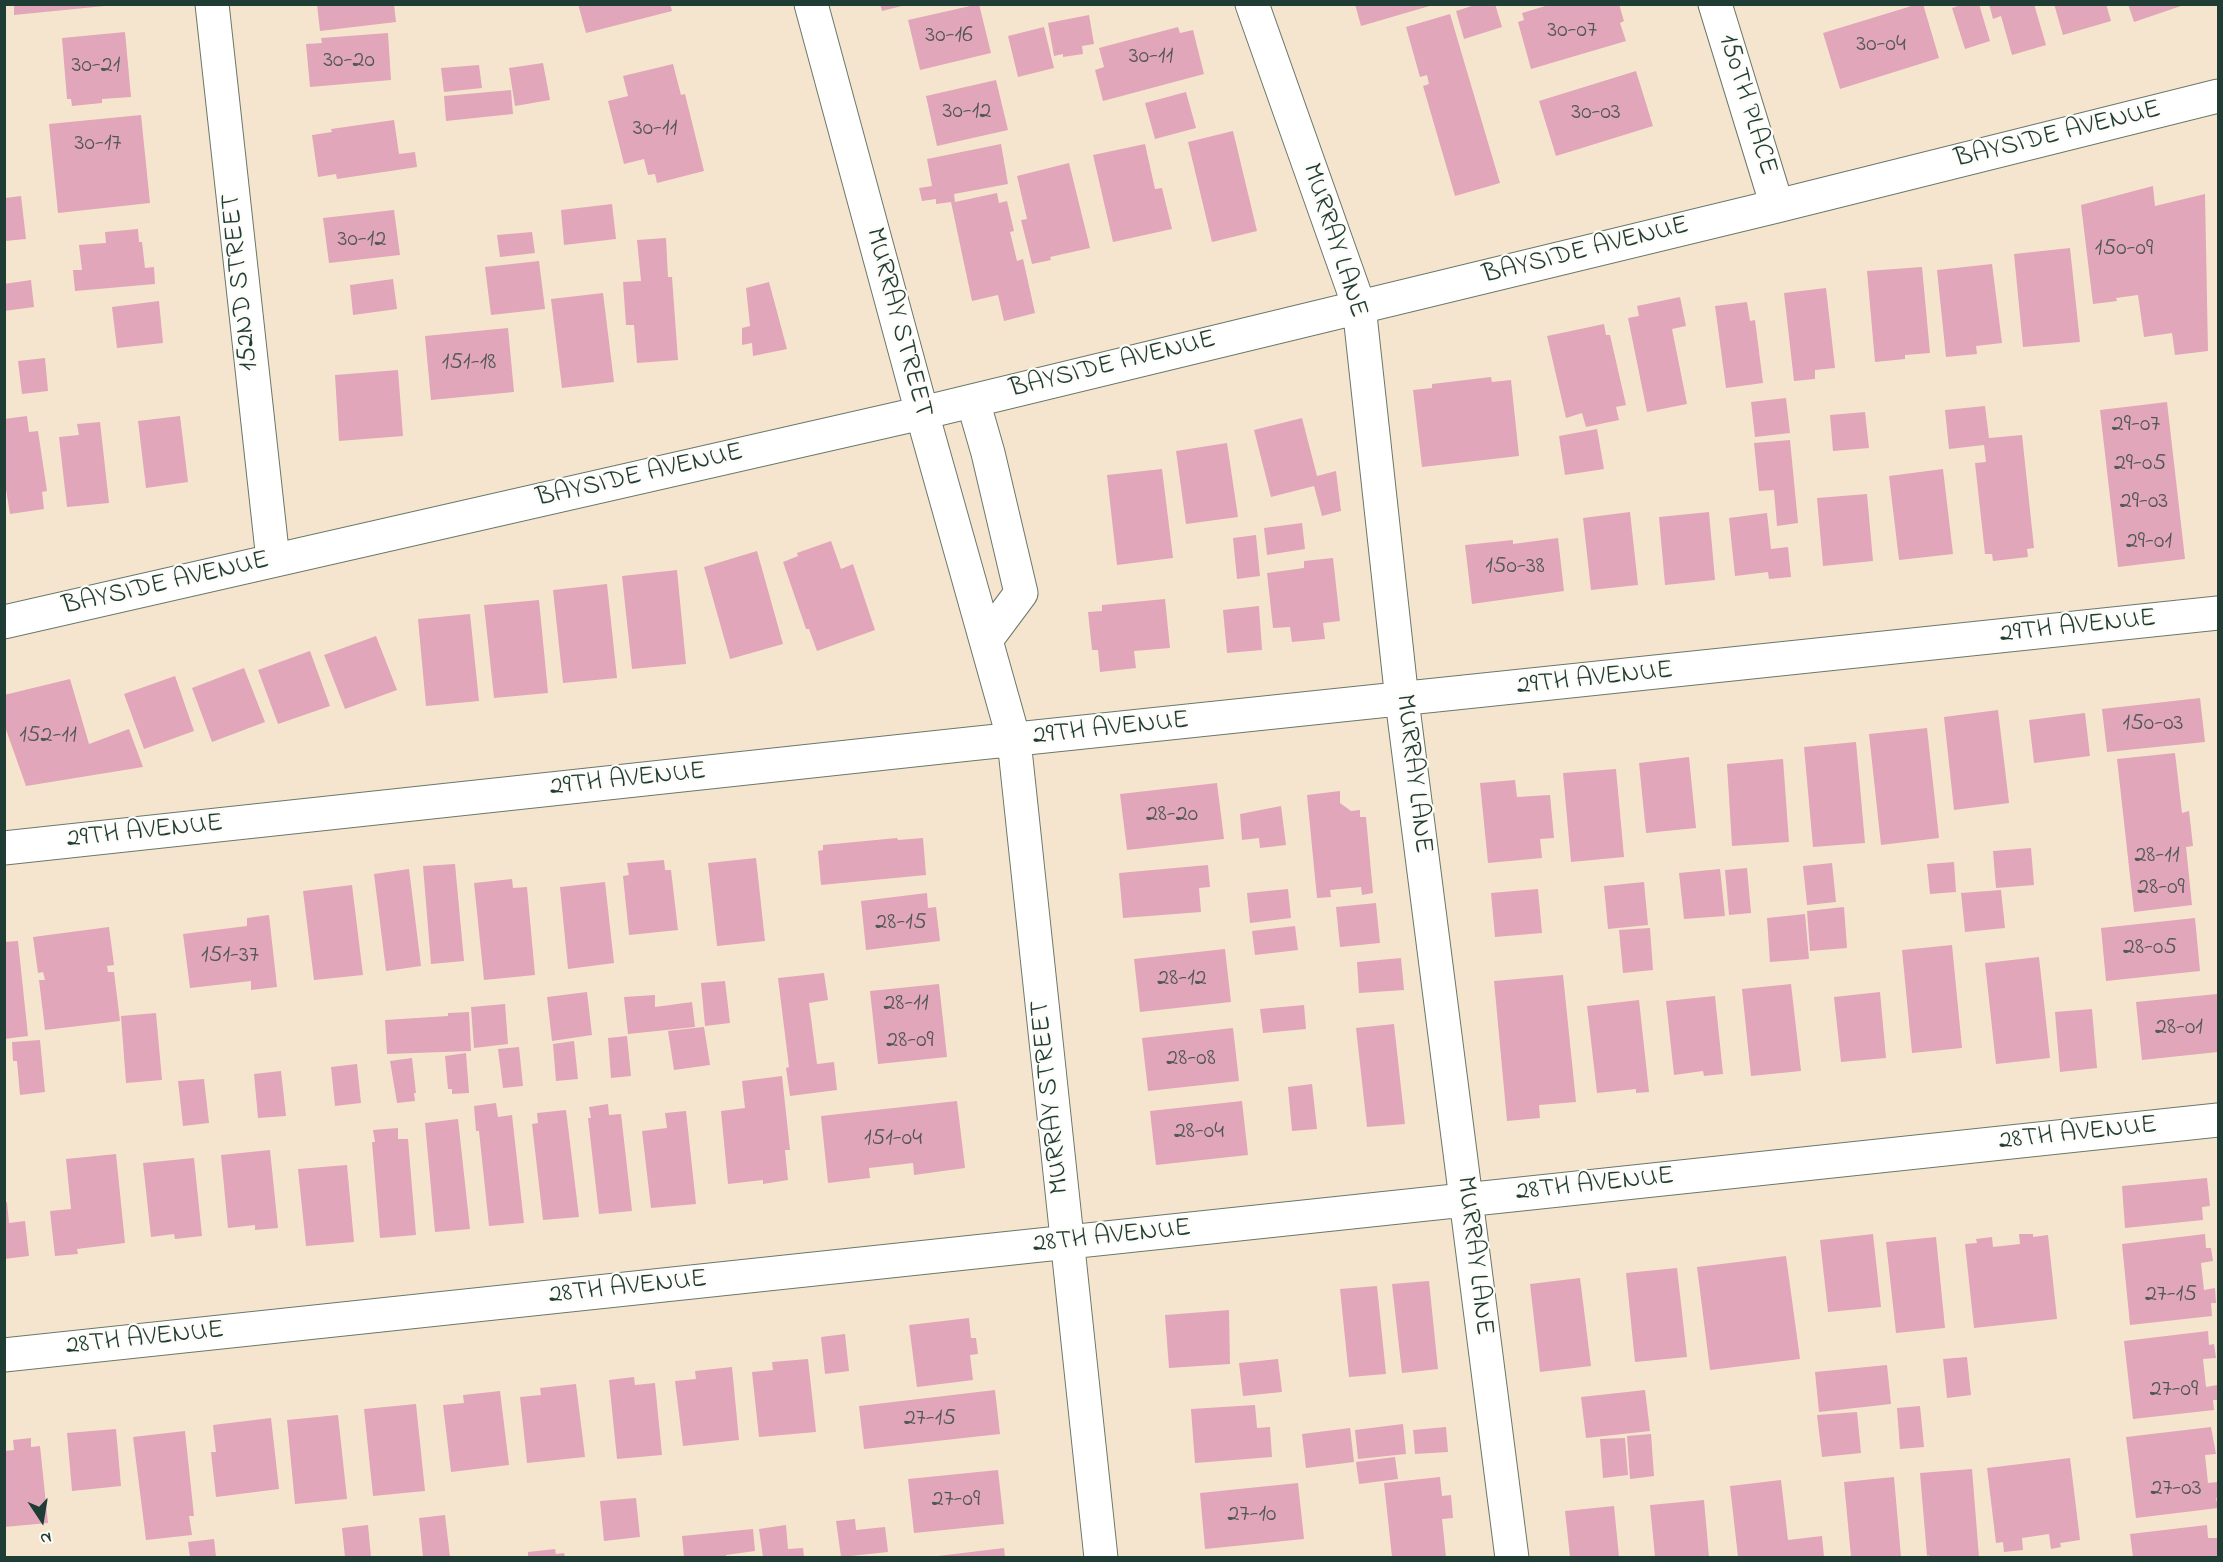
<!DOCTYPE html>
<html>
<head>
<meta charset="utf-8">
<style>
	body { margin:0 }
	#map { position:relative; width:2223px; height:1562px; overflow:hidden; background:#f6e5ce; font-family:"Indie Flower",sans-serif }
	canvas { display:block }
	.frame { position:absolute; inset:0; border:6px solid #1f3d34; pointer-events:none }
	.north { position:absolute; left:12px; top:1490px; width:60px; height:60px; -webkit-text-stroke:4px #fdfcf7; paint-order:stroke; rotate:168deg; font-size:16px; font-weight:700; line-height:24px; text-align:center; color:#1f3d34 }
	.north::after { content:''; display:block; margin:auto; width:21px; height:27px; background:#1f3d34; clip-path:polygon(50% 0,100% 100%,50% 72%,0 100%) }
</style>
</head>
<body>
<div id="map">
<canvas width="2223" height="1562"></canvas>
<div class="frame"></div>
<div class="north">N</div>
</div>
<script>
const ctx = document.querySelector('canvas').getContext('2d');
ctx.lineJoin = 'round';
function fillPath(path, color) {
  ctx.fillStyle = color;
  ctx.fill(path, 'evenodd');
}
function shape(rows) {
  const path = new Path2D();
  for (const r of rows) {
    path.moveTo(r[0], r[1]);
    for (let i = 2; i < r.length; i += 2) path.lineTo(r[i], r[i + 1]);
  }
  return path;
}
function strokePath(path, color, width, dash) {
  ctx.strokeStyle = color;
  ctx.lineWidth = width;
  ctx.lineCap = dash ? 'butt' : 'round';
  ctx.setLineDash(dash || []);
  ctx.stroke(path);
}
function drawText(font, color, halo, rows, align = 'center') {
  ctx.font = font + ' "Indie Flower",sans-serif';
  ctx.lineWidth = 4.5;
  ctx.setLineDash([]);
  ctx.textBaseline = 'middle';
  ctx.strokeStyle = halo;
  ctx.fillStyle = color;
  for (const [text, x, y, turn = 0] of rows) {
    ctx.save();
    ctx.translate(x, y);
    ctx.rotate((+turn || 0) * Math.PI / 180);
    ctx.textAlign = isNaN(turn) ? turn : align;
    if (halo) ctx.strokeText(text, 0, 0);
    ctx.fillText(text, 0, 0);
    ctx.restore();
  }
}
const building = shape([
	[14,4,105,4,105,6,14,15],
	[317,4,394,4,396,22,320,31],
	[578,4,670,4,672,11,586,33],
	[880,4,906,4,906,5,882,11],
	[979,4,991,53,920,70,908,20],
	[1355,4,1433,4,1433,5,1361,26],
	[1478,4,1495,4,1502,27,1464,39,1456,11],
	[1552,4,1619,4,1624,21,1620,23,1626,41,1531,69,1518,22,1524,20,1522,13],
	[1918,4,1923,4,1939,58,1840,89,1823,33],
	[1964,4,1979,4,1990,41,1965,49,1952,8],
	[1989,4,2034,4,2046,45,2012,55,2001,16,1993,19],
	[2054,4,2106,4,2111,21,2063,35],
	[2128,4,2184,4,2184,5,2134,22],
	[1450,14,1500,183,1455,196,1423,86,1429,84,1427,75,1420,77,1406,27],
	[1089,15,1094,44,1082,46,1083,54,1063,57,1063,54,1054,56,1048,23],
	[1044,27,1054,68,1018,77,1008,36],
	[1178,27,1180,33,1193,30,1204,74,1103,101,1095,70,1104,67,1099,48],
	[125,32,131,97,102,99,102,103,72,106,71,99,67,99,62,38],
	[388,33,391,80,310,87,306,44,322,43,321,38],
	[543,63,550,100,515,106,509,68],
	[673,64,681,95,685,94,704,171,657,183,655,174,648,175,644,159,624,164,608,101,628,96,623,76],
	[479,65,482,88,444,92,441,68],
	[1636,71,1653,126,1556,156,1539,101],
	[996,80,1008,130,937,146,926,96],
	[511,90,513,114,446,121,444,96],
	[1186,92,1196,128,1155,139,1145,103],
	[141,115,150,203,58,213,49,124],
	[394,120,399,154,415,152,417,167,337,179,336,174,318,177,312,135,332,132,331,129],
	[1233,131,1257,231,1212,242,1188,142],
	[1001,144,1008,184,954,194,955,202,997,193,999,203,1007,201,1014,231,1010,232,1017,261,1023,259,1035,313,1004,321,998,295,972,301,951,202,936,204,936,199,922,201,919,188,932,186,927,159],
	[1145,144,1155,189,1162,188,1172,229,1113,242,1093,155],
	[1069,163,1090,248,1050,257,1051,260,1032,264,1021,220,1027,219,1017,176],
	[2153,186,2155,206,2205,194,2208,351,2175,355,2172,333,2144,337,2138,295,2116,298,2117,301,2093,304,2081,205],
	[21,196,26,239,5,241,5,198],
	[612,204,616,239,564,245,561,210],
	[394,210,400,255,329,263,323,218],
	[138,229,139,242,142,242,145,268,154,267,155,284,75,291,73,270,82,270,79,245,106,243,105,232],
	[532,232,535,253,500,257,497,235],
	[666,238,668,277,672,277,678,360,637,363,634,325,626,325,623,282,641,281,637,240],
	[2070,248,2080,342,2023,347,2014,254],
	[539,261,545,309,491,315,485,267],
	[1992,264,2002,343,1976,346,1977,354,1946,357,1937,270],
	[1922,267,1930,353,1905,355,1905,359,1875,362,1867,271],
	[393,279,397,309,353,315,350,285],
	[31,280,34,307,4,311,4,284],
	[769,282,787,349,753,356,752,343,742,345,742,328,750,326,746,288],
	[1826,288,1835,368,1815,370,1815,379,1794,381,1784,293],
	[603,293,614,382,562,388,551,299],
	[1680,297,1686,326,1672,329,1687,404,1647,412,1628,318,1639,316,1637,306],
	[159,301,163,343,117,348,112,307],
	[1747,302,1750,321,1755,320,1763,383,1726,388,1715,306],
	[1604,324,1606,335,1610,335,1626,405,1616,407,1619,420,1586,427,1582,413,1566,418,1547,336],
	[508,328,514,392,431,400,425,336],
	[45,358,48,391,22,394,18,361],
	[398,370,403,436,339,441,335,375],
	[1491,377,1492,382,1511,380,1519,456,1422,467,1413,390,1432,388,1432,384],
	[1786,398,1790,433,1755,437,1751,402],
	[2167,402,2185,559,2118,567,2100,410],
	[1985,406,1989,438,2022,435,2034,548,2027,549,2028,557,1993,561,1992,554,1985,554,1975,463,1986,462,1984,445,1949,449,1945,410],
	[1865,412,1869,448,1833,451,1830,415],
	[27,416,29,432,38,431,47,491,42,492,44,509,10,514,4,477,4,419],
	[180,416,188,482,146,488,138,421],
	[1302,418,1317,476,1336,471,1341,511,1322,516,1314,486,1271,497,1254,430],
	[100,422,109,503,67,507,59,437,79,435,77,424],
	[1597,429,1604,469,1565,475,1559,436],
	[1790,440,1798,523,1777,526,1774,490,1759,491,1754,443],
	[1227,443,1238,517,1186,524,1176,451],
	[1162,469,1173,558,1117,565,1107,475],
	[1943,469,1953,554,1899,560,1889,476],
	[1867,494,1873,561,1823,566,1817,498],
	[1630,512,1638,585,1591,590,1583,518],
	[1709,512,1715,580,1665,585,1659,517],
	[1767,513,1771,549,1788,547,1791,577,1769,579,1768,572,1735,576,1729,518],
	[1302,523,1305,549,1267,555,1264,528],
	[1256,535,1260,576,1237,579,1233,538],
	[1558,538,1564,591,1472,604,1465,545,1513,540,1513,544],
	[831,541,841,569,853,564,875,630,817,651,809,629,806,629,783,562,798,556,797,553],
	[757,551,783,644,730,659,704,567],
	[1333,558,1340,621,1323,623,1325,639,1292,642,1290,627,1273,628,1267,573,1304,568,1304,561],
	[677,570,686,664,632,669,622,576],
	[607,584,617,678,563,683,553,590],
	[1165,599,1170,648,1134,651,1136,668,1100,672,1098,650,1092,650,1088,612,1102,611,1102,605],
	[539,600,548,693,494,698,484,605],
	[1259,606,1262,650,1227,653,1223,610],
	[470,614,479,701,426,706,418,619],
	[376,636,397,690,345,709,324,655],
	[310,651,330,706,278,724,258,670],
	[244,668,265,722,212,742,192,688],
	[175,676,194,731,144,749,124,694],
	[70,679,89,744,129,729,143,767,26,786,4,724,4,695],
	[2200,698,2205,742,2107,752,2102,709],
	[1998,710,2009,803,1954,810,1944,717],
	[2085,713,2090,756,2034,763,2029,720],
	[1927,728,1939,838,1881,845,1869,734],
	[1856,742,1865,843,1813,847,1804,747],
	[2175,753,2182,813,2189,811,2193,846,2186,847,2192,905,2134,912,2117,759],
	[1689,757,1696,828,1646,833,1639,763],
	[1783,759,1789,842,1732,846,1727,764],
	[1616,769,1624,857,1571,862,1563,773],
	[1515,780,1517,797,1550,795,1554,838,1540,839,1542,858,1488,863,1480,783],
	[1217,783,1224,839,1127,850,1120,794],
	[1340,791,1340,803,1351,811,1360,810,1360,817,1366,817,1373,893,1362,895,1361,887,1330,890,1331,897,1317,898,1307,795],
	[1281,806,1286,845,1260,848,1259,838,1242,840,1240,814],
	[897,838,898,840,923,838,926,875,821,885,818,851,823,850,823,845],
	[2031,848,2034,885,1996,888,1993,851],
	[756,858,765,941,717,946,708,863],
	[664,860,665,870,671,870,678,930,629,935,623,876,629,875,627,863],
	[1954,862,1956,892,1930,894,1927,864],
	[1832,863,1836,902,1807,905,1803,866],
	[455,864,464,961,431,964,423,866],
	[1208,865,1210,887,1199,888,1201,912,1123,918,1119,873],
	[1747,868,1751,913,1729,915,1725,870],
	[409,869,421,966,386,971,374,874],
	[1720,869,1725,916,1684,919,1679,873],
	[512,879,513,888,527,887,535,975,484,980,474,883],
	[605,882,614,963,568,969,560,887],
	[1644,882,1648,925,1608,929,1604,886],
	[352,885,363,975,314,980,303,891],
	[1288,889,1291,918,1250,923,1247,893],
	[1538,889,1542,933,1495,937,1491,893],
	[2001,890,2005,928,1965,932,1961,893],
	[927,893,928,908,936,907,940,941,866,950,861,901],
	[1376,903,1380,943,1340,947,1336,907],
	[1844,907,1847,948,1810,951,1807,911],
	[1805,914,1809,959,1770,962,1767,918],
	[269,915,277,987,251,990,251,981,190,988,183,934,247,926,247,918],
	[2195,918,2200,971,2106,981,2101,928],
	[1295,926,1298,950,1255,955,1252,931],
	[109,927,114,965,107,966,108,972,114,972,120,1021,45,1030,39,980,45,980,43,972,38,973,33,937],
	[1650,928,1653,970,1623,973,1619,930],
	[18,941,28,1036,4,1039,4,942],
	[1952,945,1962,1048,1912,1053,1902,950],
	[1225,949,1231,1002,1140,1012,1134,959],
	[2039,957,2050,1058,1996,1064,1985,963],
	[1401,958,1404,990,1359,993,1357,962],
	[824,973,828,1000,809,1003,817,1064,834,1062,837,1090,790,1096,786,1068,789,1067,778,978],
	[1563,975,1576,1102,1539,1105,1540,1118,1507,1121,1494,981],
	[725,981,730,1023,705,1026,701,983],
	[939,984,947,1057,878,1064,870,991],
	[1791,984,1801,1071,1751,1076,1742,989],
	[587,992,592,1035,552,1041,547,997],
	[1880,992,1886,1058,1841,1062,1834,997],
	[2217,994,2218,1052,2142,1060,2136,1002],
	[655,995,655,1007,692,1002,695,1027,628,1034,624,997],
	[1715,996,1723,1074,1704,1076,1703,1071,1674,1075,1666,1001],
	[1639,1000,1649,1092,1636,1093,1636,1089,1597,1093,1587,1006],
	[505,1004,508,1044,474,1048,471,1007],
	[1304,1005,1306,1029,1263,1033,1260,1009],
	[2092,1009,2097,1068,2060,1072,2055,1012],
	[469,1012,471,1051,387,1054,385,1020,448,1016,448,1013],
	[156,1013,162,1080,126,1083,121,1016],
	[1394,1024,1405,1124,1367,1127,1356,1028],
	[704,1027,710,1065,674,1070,668,1031],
	[1233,1028,1239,1081,1148,1091,1142,1038],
	[627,1036,631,1076,611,1078,608,1038],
	[40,1040,45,1092,20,1095,17,1061,13,1061,12,1042],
	[574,1041,578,1079,556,1081,553,1044],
	[519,1047,523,1086,503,1088,498,1049],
	[466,1053,469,1093,452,1094,452,1089,448,1089,445,1056],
	[412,1058,416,1093,414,1093,415,1101,397,1103,390,1061],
	[357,1064,361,1103,335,1106,331,1067],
	[281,1071,286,1116,258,1118,254,1074],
	[782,1076,790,1150,785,1150,788,1180,763,1184,763,1180,728,1184,721,1111,745,1108,742,1081],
	[204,1079,209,1123,183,1126,178,1081],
	[1312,1084,1317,1129,1292,1131,1288,1087],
	[957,1101,965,1168,914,1175,913,1163,869,1168,870,1178,828,1183,821,1116],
	[1242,1101,1248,1155,1156,1165,1150,1111],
	[496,1103,498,1117,512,1115,524,1223,489,1226,479,1131,476,1131,474,1106],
	[608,1104,609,1115,621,1114,632,1211,599,1214,588,1118,591,1118,589,1107],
	[566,1110,579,1217,543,1220,532,1124,538,1123,537,1113],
	[686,1111,696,1204,651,1208,642,1131,667,1128,665,1113],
	[458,1119,470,1229,435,1232,425,1123],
	[398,1128,398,1139,408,1139,416,1235,380,1238,372,1142,375,1142,373,1130],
	[270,1150,278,1228,255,1230,255,1225,228,1228,221,1155],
	[116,1154,125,1243,77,1249,78,1254,55,1256,50,1211,71,1209,66,1159],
	[194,1158,202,1236,175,1239,174,1234,151,1237,143,1163],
	[347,1165,354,1242,306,1246,298,1169],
	[2207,1178,2210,1206,2202,1207,2203,1220,2125,1228,2122,1186],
	[4,1202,7,1202,9,1223,25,1221,29,1256,4,1259],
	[1873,1234,1881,1307,1828,1312,1820,1240],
	[2019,1234,2033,1234,2033,1237,2048,1235,2057,1319,1974,1328,1965,1244,1977,1243,1976,1239,1992,1237,1993,1247,2020,1244],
	[2205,1234,2206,1248,2211,1248,2213,1261,2201,1263,2204,1290,2215,1288,2216,1303,2211,1303,2212,1316,2130,1325,2122,1244],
	[1936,1237,1945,1328,1896,1333,1886,1242],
	[1786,1256,1800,1359,1710,1370,1697,1267],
	[1677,1268,1687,1357,1635,1362,1626,1273],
	[1580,1278,1591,1366,1540,1372,1530,1284],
	[1429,1281,1438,1369,1402,1373,1392,1284],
	[1377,1286,1386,1374,1349,1377,1340,1289],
	[1229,1310,1230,1364,1169,1368,1165,1315],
	[969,1318,971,1338,976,1338,978,1354,970,1355,973,1380,917,1387,909,1325],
	[2208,1331,2209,1345,2214,1344,2216,1358,2203,1359,2206,1387,2217,1385,2218,1400,2213,1400,2214,1410,2133,1419,2124,1341],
	[845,1334,849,1371,825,1374,821,1337],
	[1967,1357,1971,1395,1947,1398,1943,1359],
	[808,1359,816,1432,759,1437,752,1372,773,1370,772,1362],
	[1278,1359,1282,1392,1243,1396,1239,1363],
	[1887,1365,1891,1404,1819,1412,1815,1372],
	[732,1367,739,1440,683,1446,675,1381,696,1379,695,1371],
	[634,1377,635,1385,655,1383,662,1455,617,1459,609,1380],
	[576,1384,585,1457,527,1463,520,1397,541,1395,540,1388],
	[995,1390,1000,1434,864,1449,859,1406],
	[1645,1390,1650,1431,1586,1438,1581,1397],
	[500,1391,509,1465,451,1472,443,1405,464,1403,463,1395],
	[416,1404,425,1491,373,1496,364,1409],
	[1255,1405,1257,1428,1270,1427,1272,1457,1195,1463,1191,1409],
	[1920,1406,1924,1447,1900,1449,1897,1408],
	[1857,1412,1861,1453,1822,1457,1817,1415],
	[338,1415,347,1499,295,1504,287,1420],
	[271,1418,279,1489,216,1497,211,1452,216,1452,213,1425],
	[1403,1424,1406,1454,1358,1459,1355,1430],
	[1446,1427,1448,1452,1415,1454,1413,1430],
	[2211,1427,2216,1454,2205,1455,2208,1483,2218,1482,2218,1497,2216,1498,2218,1508,2136,1518,2126,1437],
	[1350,1428,1354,1462,1306,1468,1302,1434],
	[116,1429,121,1486,72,1491,67,1433],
	[185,1431,194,1516,189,1516,192,1535,146,1540,133,1437],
	[1651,1434,1654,1476,1630,1479,1627,1436],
	[31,1438,31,1447,40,1446,48,1523,4,1527,4,1451,14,1450,13,1440],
	[1625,1438,1628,1475,1603,1478,1600,1439],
	[1395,1457,1398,1479,1359,1484,1356,1462],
	[2070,1458,2080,1540,2060,1543,2061,1547,2051,1549,2049,1534,2022,1538,2023,1550,2004,1552,2003,1542,1996,1543,1987,1468],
	[1972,1469,1979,1557,1929,1557,1929,1555,1927,1556,1920,1473],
	[998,1470,1004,1524,914,1533,908,1479],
	[1440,1477,1442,1496,1451,1495,1453,1518,1442,1519,1446,1557,1392,1557,1384,1483],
	[1894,1477,1901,1557,1851,1557,1844,1482],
	[1781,1480,1788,1540,1822,1536,1824,1557,1738,1557,1730,1486],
	[1298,1483,1304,1539,1205,1549,1200,1493],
	[636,1498,640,1537,604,1541,600,1501],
	[1704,1500,1709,1557,1655,1557,1650,1505],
	[1614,1506,1619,1557,1570,1557,1565,1511],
	[445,1515,450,1557,423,1557,419,1518],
	[855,1519,856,1530,885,1527,888,1552,841,1557,836,1521],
	[368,1525,371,1557,345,1557,342,1528],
	[786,1525,788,1549,803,1548,804,1557,763,1557,759,1529],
	[2207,1525,2208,1538,2218,1538,2218,1557,2133,1557,2130,1534],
	[753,1529,755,1551,726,1555,726,1557,684,1557,682,1536],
	[214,1539,216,1557,190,1557,188,1542],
	[1004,1548,1005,1557,938,1557,938,1556],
	[555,1549,556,1554,564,1553,565,1557,528,1557,528,1552]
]);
const minor = shape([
	[212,4,273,560],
	[811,4,922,413,1014,740,1101,1558],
	[1252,4,1359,306,1402,700,1512,1558],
	[1715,4,1777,206],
	[973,401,988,453,1021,593,986,640],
	[4,622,922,413,1777,206,2218,96],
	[4,848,969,744,2218,613],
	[4,1355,2218,1120]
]);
const numberNames = [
	["30-07",1572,32],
	["30-16",949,37],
	["30-04",1881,46],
	["30-11",1151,58],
	["30-20",349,62],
	["30-21",96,67],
	["30-12",967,113],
	["30-03",1596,114],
	["30-11",655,130],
	["30-17",98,145],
	["30-12",362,241],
	["150-09",2124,250],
	["151-18",469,364],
	["29-07",2136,426],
	["29-05",2140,465],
	["29-03",2144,503],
	["29-01",2149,543],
	["150-38",1515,568],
	["150-03",2153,725],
	["152-11",48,737],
	["28-20",1172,816],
	["28-11",2157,857],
	["28-09",2161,889],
	["28-15",901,924],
	["28-05",2150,949],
	["151-37",230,957],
	["28-12",1182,980],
	["28-11",906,1005],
	["28-01",2179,1029],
	["28-09",910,1042],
	["28-08",1191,1060],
	["28-04",1199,1133],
	["151-04",893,1140],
	["27-15",2171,1296],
	["27-09",2174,1391],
	["27-15",930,1420],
	["27-03",2176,1490],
	["27-09",956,1501],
	["27-10",1252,1516]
];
const streetNames = [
	["150TH PLACE",1746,105,73],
	["BAYSIDE AVENUE",2058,136,-14],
	["MURRAY LANE",1333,241,72],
	["BAYSIDE AVENUE",1586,252,-14],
	["152ND STREET",242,282,-96],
	["MURRAY STREET",897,323,75],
	["BAYSIDE AVENUE",1113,366,-14],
	["BAYSIDE AVENUE",640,477,-13],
	["BAYSIDE AVENUE",166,585,-13],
	["29TH AVENUE",2078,628,-6],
	["29TH AVENUE",1595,680,-6],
	["29TH AVENUE",1111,730,-6],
	["MURRAY LANE",1412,774,83],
	["29TH AVENUE",628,781,-6],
	["29TH AVENUE",145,833,-6],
	["MURRAY STREET",1052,1097,-96],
	["28TH AVENUE",2078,1135,-6],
	["28TH AVENUE",1595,1186,-6],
	["28TH AVENUE",1112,1238,-6],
	["MURRAY LANE",1473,1256,83],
	["28TH AVENUE",628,1289,-6],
	["28TH AVENUE",145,1340,-6]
];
fillPath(building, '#e1a6b9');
strokePath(minor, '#6a786a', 35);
strokePath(minor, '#fff', 33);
drawText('24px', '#505755', null, numberNames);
drawText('27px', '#1f3d34', '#fdfcf7', streetNames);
</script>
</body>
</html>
